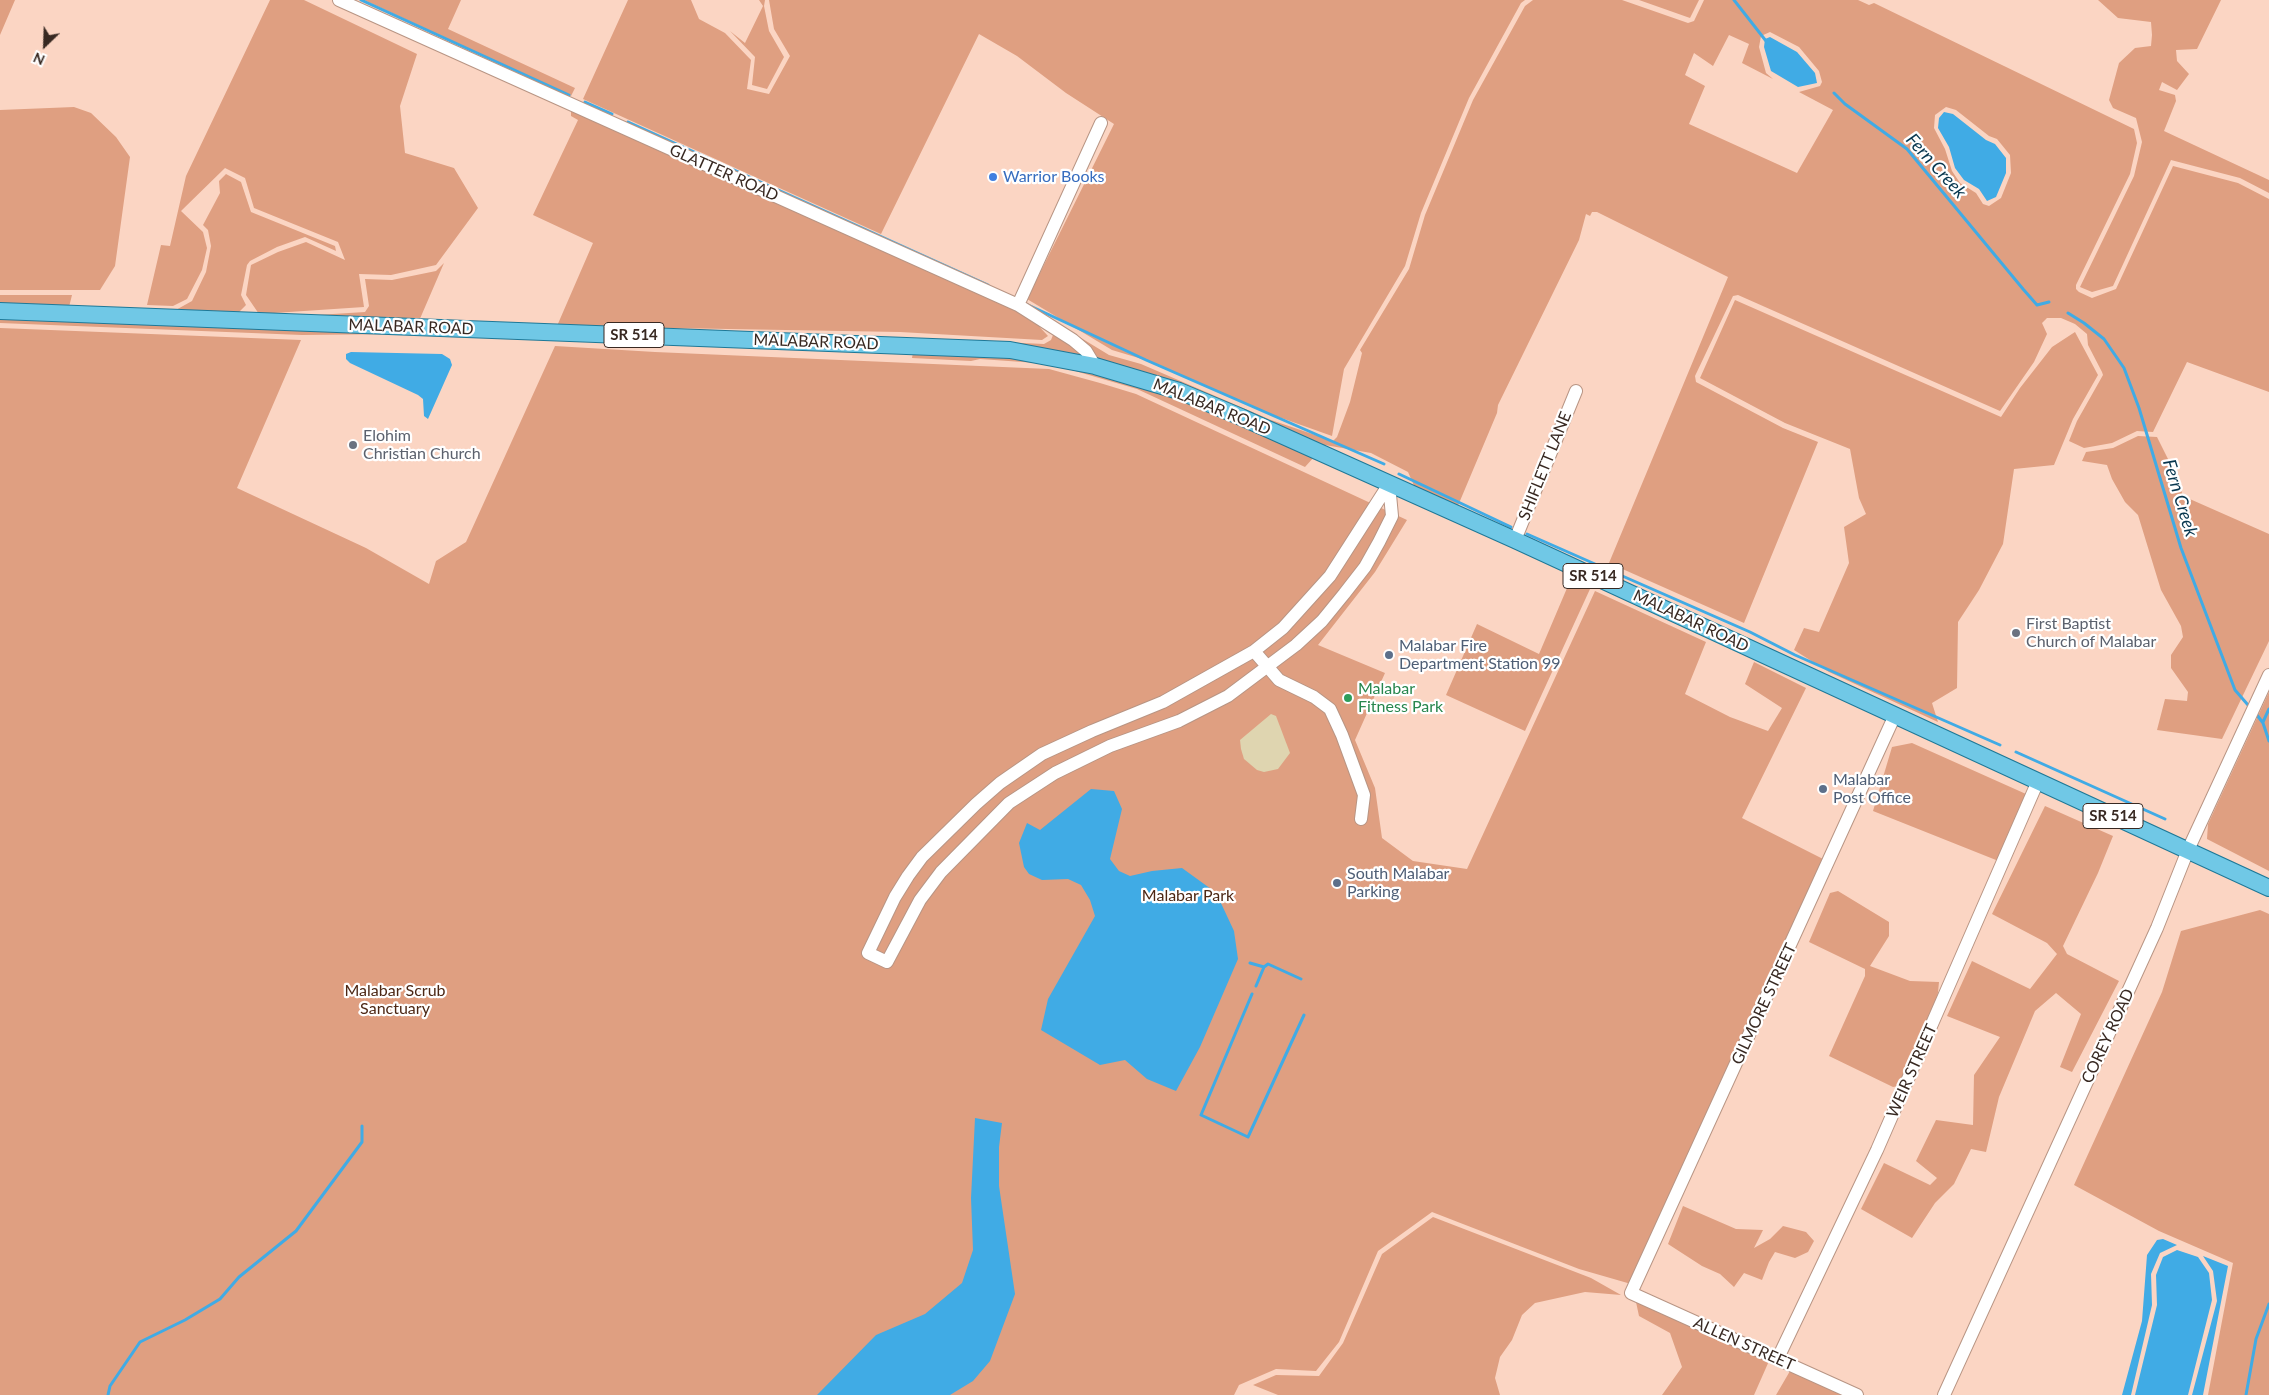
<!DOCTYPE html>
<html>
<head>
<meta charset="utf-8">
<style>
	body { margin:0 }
	#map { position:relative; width:2269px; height:1395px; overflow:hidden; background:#fbd5c3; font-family:Lato,sans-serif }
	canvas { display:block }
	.north { position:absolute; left:20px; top:20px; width:50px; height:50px; -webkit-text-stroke:4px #fff; paint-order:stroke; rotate:204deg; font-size:14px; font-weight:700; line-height:20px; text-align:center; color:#382922 }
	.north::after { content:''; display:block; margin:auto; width:18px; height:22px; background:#382922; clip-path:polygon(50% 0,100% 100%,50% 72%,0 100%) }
</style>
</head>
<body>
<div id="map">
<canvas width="2269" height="1395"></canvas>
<div class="north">N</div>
</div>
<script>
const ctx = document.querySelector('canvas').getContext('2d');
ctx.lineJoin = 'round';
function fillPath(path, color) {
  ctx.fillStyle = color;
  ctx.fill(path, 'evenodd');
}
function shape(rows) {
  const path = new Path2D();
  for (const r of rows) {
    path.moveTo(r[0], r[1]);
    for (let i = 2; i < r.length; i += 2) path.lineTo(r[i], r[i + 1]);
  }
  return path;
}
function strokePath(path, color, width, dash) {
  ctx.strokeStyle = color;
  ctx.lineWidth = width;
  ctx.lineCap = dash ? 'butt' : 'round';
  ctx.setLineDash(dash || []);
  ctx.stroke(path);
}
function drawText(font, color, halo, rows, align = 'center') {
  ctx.font = font + ' Lato,sans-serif';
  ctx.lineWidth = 4.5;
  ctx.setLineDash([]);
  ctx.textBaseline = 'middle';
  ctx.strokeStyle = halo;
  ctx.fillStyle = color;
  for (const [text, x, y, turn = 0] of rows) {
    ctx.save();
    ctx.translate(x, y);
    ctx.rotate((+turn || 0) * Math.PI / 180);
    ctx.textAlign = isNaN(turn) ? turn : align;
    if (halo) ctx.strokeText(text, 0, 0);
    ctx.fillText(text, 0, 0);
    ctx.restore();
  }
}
const green = shape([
	[0,0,15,0,0,35],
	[270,0,304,0,417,54,400,106,405,153,454,168,478,208,436,265,391,275,359,274,364,307,259,314,246,295,251,265,278,252,306,242,345,260,338,242,254,208,245,178,225,168,181,211,203,232,207,248,202,270,187,299,173,306,147,305,161,245,170,246,186,176],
	[364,0,461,0,448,29,575,88,571,96],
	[628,0,691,0,699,19,725,33,751,60,747,89,769,94,790,56,774,29,769,0,1525,0,1521,3,1469,98,1421,213,1405,266,1344,369,1332,436,1273,415,1142,359,1112,350,1027,299,1114,124,1066,93,1017,56,979,34,881,234,583,99],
	[759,0,765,0,764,6,769,31,784,57,767,89,752,85,755,57,730,31,745,43,763,6],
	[1533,0,1622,0,1688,23,1694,21,1704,0,1858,0,1869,5,1874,3,2134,129,2137,143,2130,174,2076,285,2076,289,2079,292,2092,298,2116,289,2173,166,2238,183,2269,199,2269,392,2187,362,2153,432,2137,431,2112,443,2084,448,2069,441,2077,421,2103,375,2102,372,2088,345,2087,334,2075,324,2061,318,2047,318,2042,323,2047,334,2034,362,2000,411,1738,295,1733,296,1695,376,1696,382,1783,428,1818,442,1744,623,1609,563,1728,277,1597,212,1592,212,1590,216,1586,214,1579,240,1498,405,1497,413,1457,508,1416,490,1408,472,1371,453,1325,445,1323,447,1182,385,916,338,1044,344,1051,340,1053,335,1027,305,1109,355,1141,364,1271,420,1333,441,1337,437,1350,402,1362,353,1360,350,1409,269,1425,215,1473,100,1525,6],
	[1770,32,1799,47,1819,71,1822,82,1820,86,1799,92,1833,110,1797,173,1689,124,1705,86,1685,75,1694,53,1713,66,1729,35,1749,44,1742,63,1773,79,1766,73,1759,47,1761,36],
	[1946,107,1956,110,1989,136,1997,139,2010,155,2011,173,2001,198,1989,206,1983,204,1976,193,1960,183,1952,171,1945,149,1934,128,1935,115],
	[1639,0,1699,0,1690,18],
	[2098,0,2221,0,2197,49,2176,50,2177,61,2189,74,2177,90,2162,82,2159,90,2175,95,2176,101,2164,131,2269,180,2269,193,2240,178,2171,160,2113,286,2092,292,2080,287,2134,176,2142,142,2136,118,2113,108,2109,100,2119,63,2135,48,2151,46,2152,35,2151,22,2118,18],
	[74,107,91,113,116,137,130,157,115,266,100,290,0,290,0,110],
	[571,110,1015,309,1036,323,1048,336,1042,340,900,332,557,326,593,243,533,215,578,120,571,116],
	[226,174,241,182,251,212,335,246,336,251,305,237,277,247,250,261,247,265,241,295,246,305,237,314,174,311,192,301,206,272,211,246,208,230,203,225,220,193,219,181],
	[444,263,419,321,301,316,365,312,369,306,365,279,392,280,436,271],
	[0,295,72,295,69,307,0,305],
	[1735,300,2001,417,2020,388,2052,347,2075,332,2098,375,2073,419,2054,465,2014,469,2003,544,1979,590,1958,622,1957,688,1932,703,1938,722,1829,672,1794,650,1804,628,1819,632,1849,563,1844,527,1866,514,1859,498,1850,449,1785,423,1700,378],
	[0,317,397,334,302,335,0,323],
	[0,328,301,340,237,488,366,548,429,584,436,561,466,542,555,346,655,352,1049,369,1100,383,1136,394,1407,520,1375,572,1318,645,1385,673,1355,740,1375,788,1382,838,1413,861,1467,869,1595,591,1706,642,1685,694,1730,717,1768,731,1782,708,1745,684,1754,662,1806,688,1742,818,1825,860,1631,1284,1579,1269,1432,1212,1378,1251,1339,1342,1316,1371,1276,1369,1239,1385,1234,1395,0,1395],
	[913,352,1009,356,1094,372,1177,397,1314,457,1305,467,1137,389,1051,364,980,359,971,361,912,358],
	[2138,436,2157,437,2177,477,2183,496,2269,534,2269,641,2222,739,2157,730,2165,699,2187,701,2188,692,2171,668,2171,655,2183,637,2181,626,2161,590,2138,515,2125,502,2112,479,2107,465,2082,461,2086,452,2113,448],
	[1573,574,1606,591,1595,586,1590,589,1525,731,1446,695,1477,624,1539,654],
	[2269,692,2269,871,2207,839,2208,824],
	[1912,743,2026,794,2001,862,1873,811,1892,747],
	[2045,806,2113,836,2098,873,2063,946,2067,954,2119,981,2072,1072,2060,1067,2081,1014,2056,993,2035,1011,1999,1097,1986,1152,1971,1149,1954,1184,1935,1203,1912,1238,1861,1209,1884,1163,1930,1185,1937,1178,1916,1161,1936,1120,1973,1125,1974,1075,2000,1037,1947,1016,1972,961,2030,989,2057,954,2047,943,1992,914],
	[1838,891,1889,922,1889,936,1870,966,1910,981,1939,982,1937,1002,1899,1086,1893,1087,1829,1056,1865,976,1865,969,1809,942,1830,893],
	[2260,910,2269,914,2269,1395,2208,1395,2233,1263,2159,1231,2074,1185,2162,992,2181,931],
	[1683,1206,1736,1229,1763,1230,1754,1248,1770,1239,1783,1226,1806,1232,1814,1241,1808,1252,1795,1258,1775,1252,1769,1262,1762,1280,1744,1273,1734,1287,1720,1274,1702,1266,1668,1244],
	[1433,1217,1591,1278,1621,1295,1585,1292,1535,1303,1522,1315,1512,1340,1500,1357,1495,1378,1500,1395,1278,1395,1253,1385,1276,1375,1319,1376,1343,1343,1382,1254],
	[1636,1302,1769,1361,1754,1395,1662,1395,1682,1367,1670,1333,1639,1316],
	[1790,1371,1842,1395,1776,1395]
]);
const sand = shape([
	[1271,714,1276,716,1290,753,1278,769,1264,772,1257,770,1244,759,1241,749,1240,740]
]);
const water = shape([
	[1770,37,1797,52,1815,73,1817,83,1798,87,1771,71,1764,47,1765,39],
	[1944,112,1953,114,1986,140,1995,144,2006,158,2006,173,1996,197,1987,201,1979,189,1964,180,1955,168,1949,147,1938,128,1939,118],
	[351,352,442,354,450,359,452,365,428,419,424,416,423,399,418,395,350,363,346,359,346,354],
	[1091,789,1114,791,1122,809,1110,859,1119,871,1130,876,1152,871,1182,868,1211,889,1220,901,1234,931,1238,959,1200,1047,1176,1091,1147,1079,1125,1060,1100,1065,1041,1030,1048,999,1095,916,1090,900,1081,885,1068,879,1042,880,1029,874,1024,867,1019,843,1027,823,1040,830],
	[975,1118,1002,1123,999,1147,999,1186,1015,1294,990,1361,973,1381,950,1395,817,1395,876,1335,925,1314,962,1283,973,1250,971,1198],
	[2163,1239,2177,1245,2160,1253,2151,1274,2152,1305,2131,1395,2122,1395,2142,1321,2147,1255,2157,1240],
	[2177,1250,2198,1257,2209,1273,2212,1300,2188,1395,2135,1395,2157,1305,2156,1275,2163,1257],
	[2203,1256,2228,1266,2203,1395,2192,1395,2217,1301,2213,1271]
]);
const stream = shape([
	[361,0,569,95],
	[1734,0,1766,41],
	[1834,93,1845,104,1907,149,2023,289,2037,305,2049,302],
	[585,102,612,114],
	[628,122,988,285],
	[1026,304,1146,360,1384,464],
	[2068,313,2084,323,2104,339,2124,368,2139,408,2181,548,2235,690,2248,705],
	[1399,474,1511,527],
	[1527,534,1595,564],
	[1611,571,1750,632,1795,655,2000,745],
	[2257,715,2263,723,2269,741],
	[2263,722,2269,709],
	[2016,752,2165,819],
	[1250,963,1264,967],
	[1256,986,1264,967,1268,964,1301,979],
	[1252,994,1201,1115,1248,1137,1304,1015],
	[108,1395,110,1386,140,1342,185,1320,220,1299,239,1277,296,1231,362,1142,362,1126],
	[2246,1395,2256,1339,2269,1304]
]);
const minor = shape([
	[339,0,1018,305,1073,340,1086,351,1095,366],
	[1018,305,1101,123],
	[1389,484,1392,516,1379,542,1365,567,1344,594,1322,621,1296,645,1228,696,1179,721,1110,746,1055,773,1009,803,941,872,920,900,887,962,868,953,895,897,908,876,922,857,976,804,1000,783,1042,754,1092,731,1163,702,1254,651,1283,628,1330,576,1389,484],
	[1515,540,1576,391],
	[1254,651,1279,680,1314,697,1330,709,1342,735,1364,795,1361,819],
	[1778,1358,1877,1150,2038,781],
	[1857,1395,1631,1293,1895,715],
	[1944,1395,2157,928,2188,850,2269,675]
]);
const major = shape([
	[0,311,1010,350,1095,366,1179,391,1241,417,1515,540,2269,888]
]);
const markers = [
	[993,177,5,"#3f7fe0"],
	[353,445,5,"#6b7280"],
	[2016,633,5,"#6b7280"],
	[1389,655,5,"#5c6f8a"],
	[1348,698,5,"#2e9e5b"],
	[1823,789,5,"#5c6f8a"],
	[1337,883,5,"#5c6f8a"]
];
const shields = [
	[634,335,60],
	[1593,576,60],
	[2113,816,60]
];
const shieldNames = [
	["SR 514",634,335],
	["SR 514",1593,576],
	["SR 514",2113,816]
];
const streetNames = [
	["GLATTER ROAD",724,173,24],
	["MALABAR ROAD",411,327,2],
	["MALABAR ROAD",816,342,2],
	["MALABAR ROAD",1212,407,22],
	["SHIFLETT LANE",1545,466,-68],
	["MALABAR ROAD",1691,621,25],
	["GILMORE STREET",1764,1004,-65],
	["COREY ROAD",2108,1036,-65],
	["WEIR STREET",1912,1071,-66],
	["ALLEN STREET",1744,1344,24]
];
const shopNames = [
	["Warrior Books",1003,177]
];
const worshipNames = [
	["Elohim",363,436],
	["Christian Church",363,454],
	["First Baptist",2026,624],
	["Church of Malabar",2026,642]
];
const serviceNames = [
	["Malabar Fire",1399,646],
	["Department Station 99",1399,664],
	["Malabar",1833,780],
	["Post Office",1833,798],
	["South Malabar",1347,874],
	["Parking",1347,892]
];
const leisureNames = [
	["Malabar",1358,689],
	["Fitness Park",1358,707]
];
const parkNames = [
	["Malabar Park",1188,896],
	["Malabar Scrub",395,991],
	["Sanctuary",395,1009]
];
const waterNames = [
	["Fern Creek",1936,166,48],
	["Fern Creek",2180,498,73]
];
fillPath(green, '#df9f81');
fillPath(sand, '#dfd5b0');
fillPath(water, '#40abe5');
strokePath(stream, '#40abe5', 3);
strokePath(minor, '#b89584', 14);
strokePath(major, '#1e7897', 18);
strokePath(minor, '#fff', 12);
strokePath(major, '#70c8e6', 16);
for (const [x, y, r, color] of markers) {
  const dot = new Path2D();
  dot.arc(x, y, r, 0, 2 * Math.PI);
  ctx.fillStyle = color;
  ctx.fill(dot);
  strokePath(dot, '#fff', 2);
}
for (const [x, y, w] of shields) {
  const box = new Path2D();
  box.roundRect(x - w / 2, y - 12.5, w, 25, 4);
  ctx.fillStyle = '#fff';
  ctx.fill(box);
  strokePath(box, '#382922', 1);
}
drawText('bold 15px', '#382922', null, shieldNames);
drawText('16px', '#382922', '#fff', streetNames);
drawText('16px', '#366cbe', '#fff', shopNames, 'left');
drawText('16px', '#5b616d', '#fff', worshipNames, 'left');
drawText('16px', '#4e5e75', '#fff', serviceNames, 'left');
drawText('16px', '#27864d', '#fff', leisureNames, 'left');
drawText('16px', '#4c2714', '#fff', parkNames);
drawText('italic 18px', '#08374f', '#fff', waterNames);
</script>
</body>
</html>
